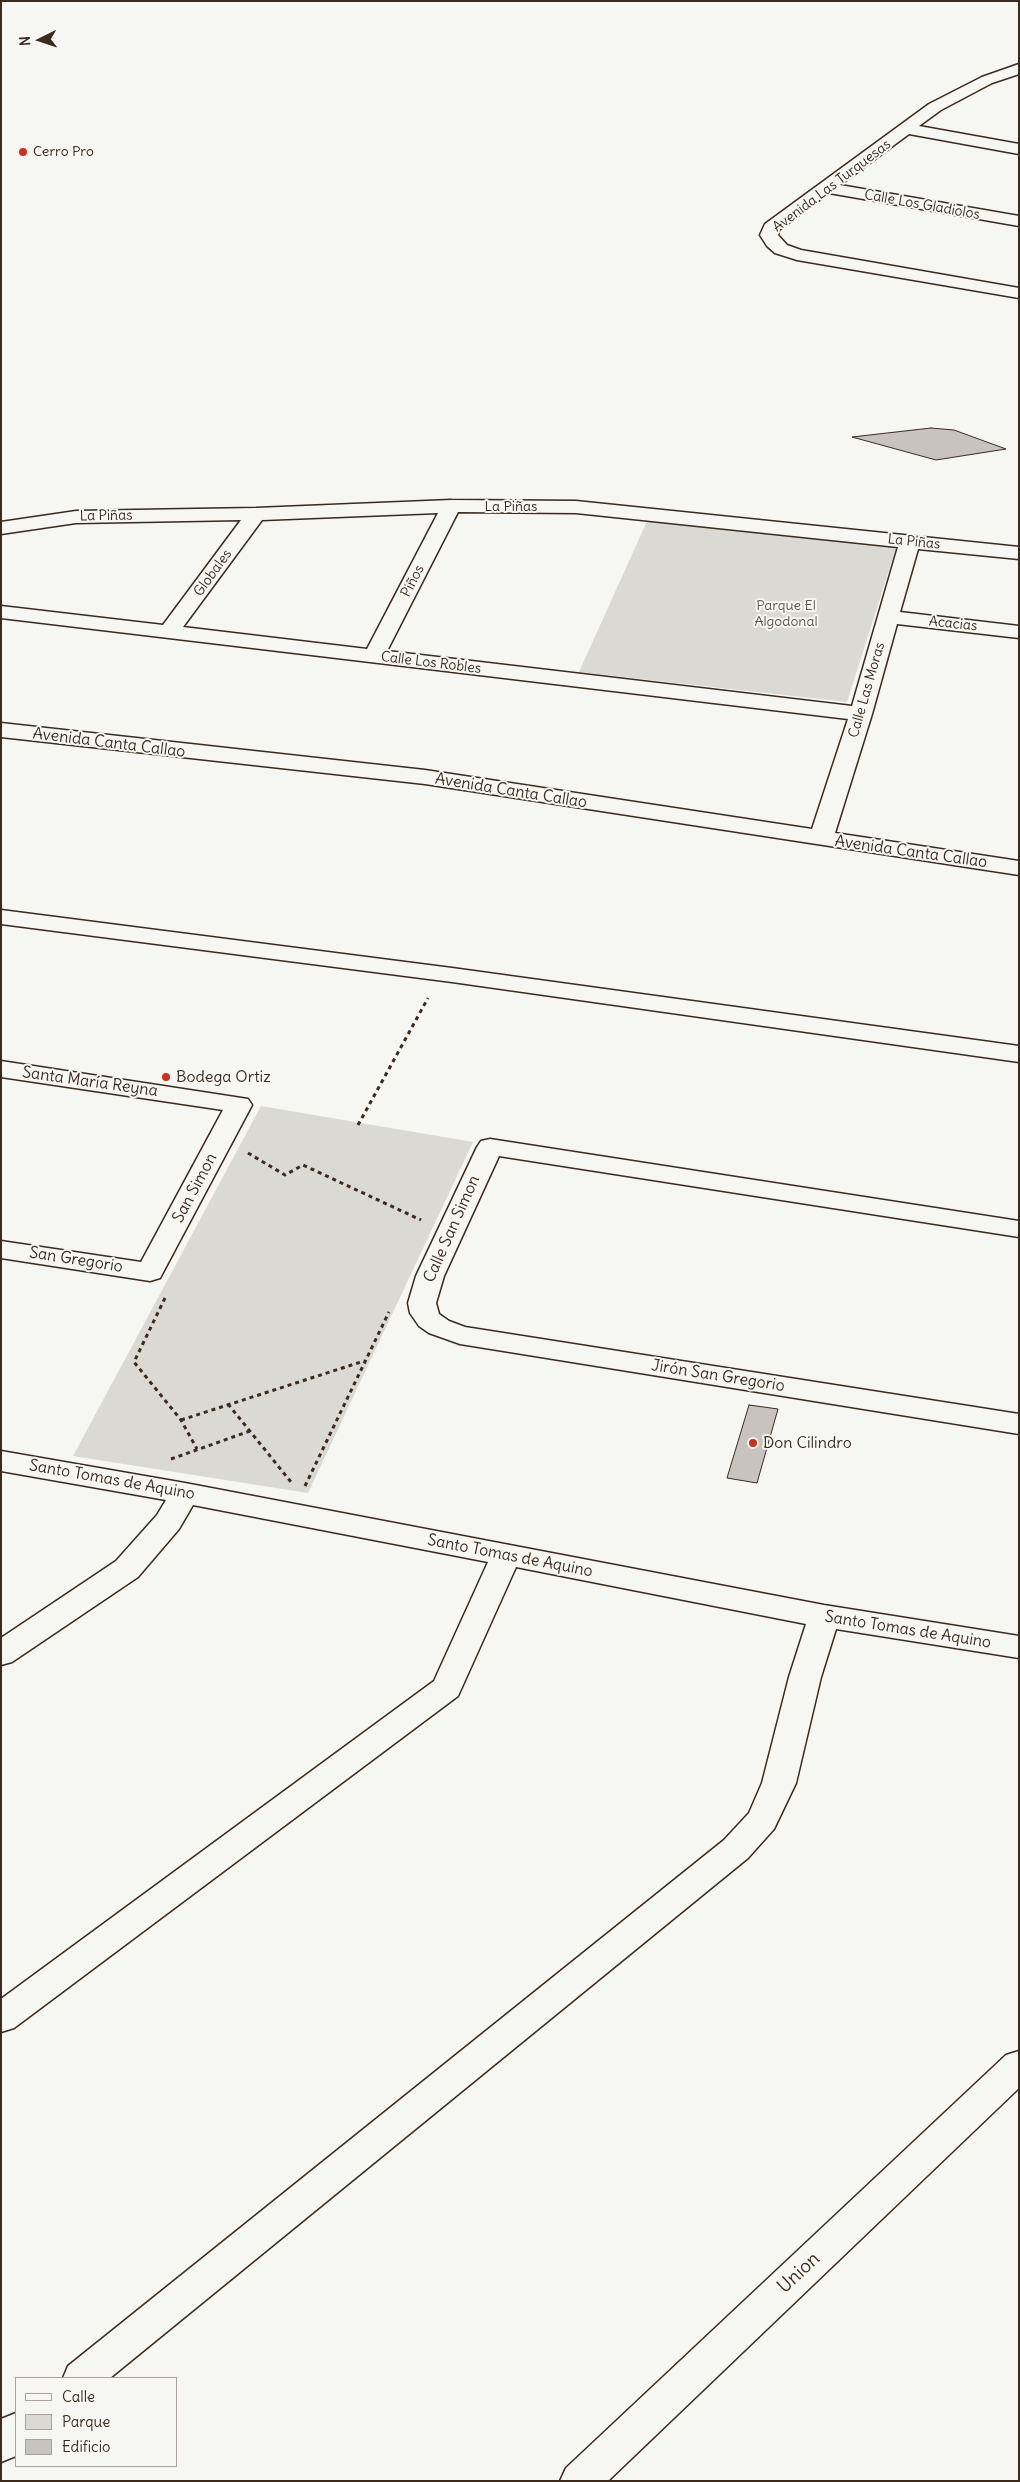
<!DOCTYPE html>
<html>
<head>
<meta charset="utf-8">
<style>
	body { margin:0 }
	#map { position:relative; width:1020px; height:2482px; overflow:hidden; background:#f6f6f2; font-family:Delius,sans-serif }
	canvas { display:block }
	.frame { position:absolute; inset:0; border:2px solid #3b2a1e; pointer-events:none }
	.legend { position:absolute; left:15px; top:2377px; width:162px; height:90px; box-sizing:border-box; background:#f6f6f2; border:1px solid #aba49d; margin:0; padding:6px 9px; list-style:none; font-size:15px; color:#3b2a1e }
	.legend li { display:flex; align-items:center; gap:10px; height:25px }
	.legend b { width:25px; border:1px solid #aba49d }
	.north { position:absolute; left:15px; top:15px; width:50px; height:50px; -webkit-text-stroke:4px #f6f6f2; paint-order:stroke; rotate:266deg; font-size:14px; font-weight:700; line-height:20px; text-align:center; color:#3b2a1e }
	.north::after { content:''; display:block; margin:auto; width:18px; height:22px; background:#3b2a1e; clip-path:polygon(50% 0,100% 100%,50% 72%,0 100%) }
</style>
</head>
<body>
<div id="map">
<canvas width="1020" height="2482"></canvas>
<div class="frame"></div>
<ul class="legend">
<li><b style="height:6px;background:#f6f6f2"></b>Calle</li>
<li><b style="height:14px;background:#dad9d3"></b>Parque</li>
<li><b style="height:14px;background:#c8c3be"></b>Edificio</li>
</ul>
<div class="north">N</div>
</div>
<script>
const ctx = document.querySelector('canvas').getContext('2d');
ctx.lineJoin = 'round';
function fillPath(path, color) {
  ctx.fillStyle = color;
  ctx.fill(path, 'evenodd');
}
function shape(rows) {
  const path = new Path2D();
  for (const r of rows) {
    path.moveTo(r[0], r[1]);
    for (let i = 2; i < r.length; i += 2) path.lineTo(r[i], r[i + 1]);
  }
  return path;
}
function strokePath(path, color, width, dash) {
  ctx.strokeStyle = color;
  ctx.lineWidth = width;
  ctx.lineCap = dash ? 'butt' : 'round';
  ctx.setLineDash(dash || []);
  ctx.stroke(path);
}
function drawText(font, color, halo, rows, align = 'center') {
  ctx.font = font + ' Delius,sans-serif';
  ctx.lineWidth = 4;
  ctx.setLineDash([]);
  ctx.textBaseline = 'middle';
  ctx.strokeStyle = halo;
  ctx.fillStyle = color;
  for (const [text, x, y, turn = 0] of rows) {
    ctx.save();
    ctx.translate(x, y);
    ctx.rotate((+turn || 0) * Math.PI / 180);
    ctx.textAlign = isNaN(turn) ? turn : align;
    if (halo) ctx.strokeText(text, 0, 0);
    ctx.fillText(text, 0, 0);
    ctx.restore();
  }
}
const green = shape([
	[648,519,897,545,847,702,579,672],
	[261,1106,473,1142,308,1493,73,1456]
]);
const building = shape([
	[931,428,954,430,1006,449,936,460,852,437,931,428],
	[749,1405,778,1409,757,1483,727,1478,749,1405]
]);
const path = shape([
	[358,1125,428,998],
	[248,1153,285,1175,303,1165,421,1220],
	[165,1298,134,1362,181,1420,197,1449],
	[228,1404,291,1482],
	[181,1420,364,1361],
	[171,1459,250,1431],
	[305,1486,389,1312]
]);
const minor = shape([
	[1019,64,1019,74,992,83,941,110,919,126,1019,144,1019,154,909,134,840,185,1019,216,1019,226,829,193,779,230,778,235,787,245,801,250,1019,288,1019,298,797,260,775,253,767,246,760,235,765,224,929,104,982,77,1019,64],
	[451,500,576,501,1019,547,1019,559,918,549,900,612,1019,626,1019,638,897,624,872,714,835,833,1019,861,1019,875,425,784,1,737,1,723,425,770,812,829,848,719,1,618,1,606,163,625,241,520,76,523,1,534,1,522,76,511,256,508,451,500],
	[458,512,576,513,898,547,852,706,387,651,458,512],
	[438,513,367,649,183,627,262,520,438,513],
	[1,910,452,968,1019,1046,1019,1062,452,982,1,924,1,910],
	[1,1061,248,1099,252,1105,160,1278,150,1281,1,1258,1,1241,141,1262,223,1110,1,1077,1,1061],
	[490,1139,1019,1221,1019,1237,499,1156,444,1276,436,1303,439,1314,449,1321,465,1327,1019,1414,1019,1434,460,1344,429,1333,419,1326,410,1313,408,1303,416,1276,477,1147,481,1141,490,1139],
	[1,1451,185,1483,824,1605,1019,1636,1019,1658,836,1629,821,1677,796,1783,774,1829,748,1858,110,2378,63,2378,68,2366,724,1840,749,1813,762,1783,789,1677,806,1624,516,1567,458,1696,14,2028,1,2032,1,1999,434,1681,488,1562,193,1505,179,1529,138,1577,12,1662,1,1665,1,1638,116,1561,157,1515,166,1500,1,1471,1,1451],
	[1019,2051,1019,2088,608,2481,560,2481,566,2468,1006,2055,1019,2051],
	[16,2413,16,2456,1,2462,1,2419,16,2413]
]);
const markers = [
	[23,152,5,"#c8321e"],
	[166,1077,5,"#c8321e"],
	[753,1443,5,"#c8321e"]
];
const farPoinames = [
	["Cerro Pro",33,152]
];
const farStreetnames = [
	["Avenida Las Turquesas",832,186,-37],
	["Calle Los Gladiolos",922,205,10],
	["La Piñas",511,507],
	["La Piñas",106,516,-1],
	["La Piñas",914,542,6],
	["Globales",213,573,-54],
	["Piños",413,581,-63],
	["Acacias",953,624,6],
	["Calle Los Robles",431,663,7],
	["Calle Las Moras",867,690,-74]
];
const farParknames = [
	["Parque El",786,606],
	["Algodonal",786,622]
];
const streetNames = [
	["Avenida Canta Callao",109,743,7],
	["Avenida Canta Callao",511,791,9],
	["Avenida Canta Callao",911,852,8],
	["Santa María Reyna",90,1082,8],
	["San Simon",195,1188,-62],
	["Calle San Simon",452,1229,-66],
	["San Gregorio",76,1260,9],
	["Jirón San Gregorio",718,1376,9],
	["Santo Tomas de Aquino",112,1480,10],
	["Santo Tomas de Aquino",510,1556,11],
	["Santo Tomas de Aquino",908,1630,9]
];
const poiNames = [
	["Bodega Ortiz",176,1077],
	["Don Cilindro",763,1443]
];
const nearStreetnames = [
	["Union",799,2273,-43]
];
fillPath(green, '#dad9d3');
fillPath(building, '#c8c3be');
strokePath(building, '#3b2a1e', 1);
strokePath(minor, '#3b2a1e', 3);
strokePath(path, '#3b2a1e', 3, [4, 4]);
fillPath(minor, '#f6f6f2');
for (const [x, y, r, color] of markers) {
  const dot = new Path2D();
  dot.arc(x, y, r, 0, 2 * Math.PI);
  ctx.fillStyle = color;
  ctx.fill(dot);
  strokePath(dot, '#f6f6f2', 2);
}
drawText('14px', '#3b2a1e', '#f6f6f2', farPoinames, 'left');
drawText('14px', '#3b2a1e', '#f6f6f2', farStreetnames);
drawText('14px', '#63564b', '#f6f6f2', farParknames);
drawText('16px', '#3b2a1e', '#f6f6f2', streetNames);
drawText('16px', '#3b2a1e', '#f6f6f2', poiNames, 'left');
drawText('19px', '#3b2a1e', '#f6f6f2', nearStreetnames);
</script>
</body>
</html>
